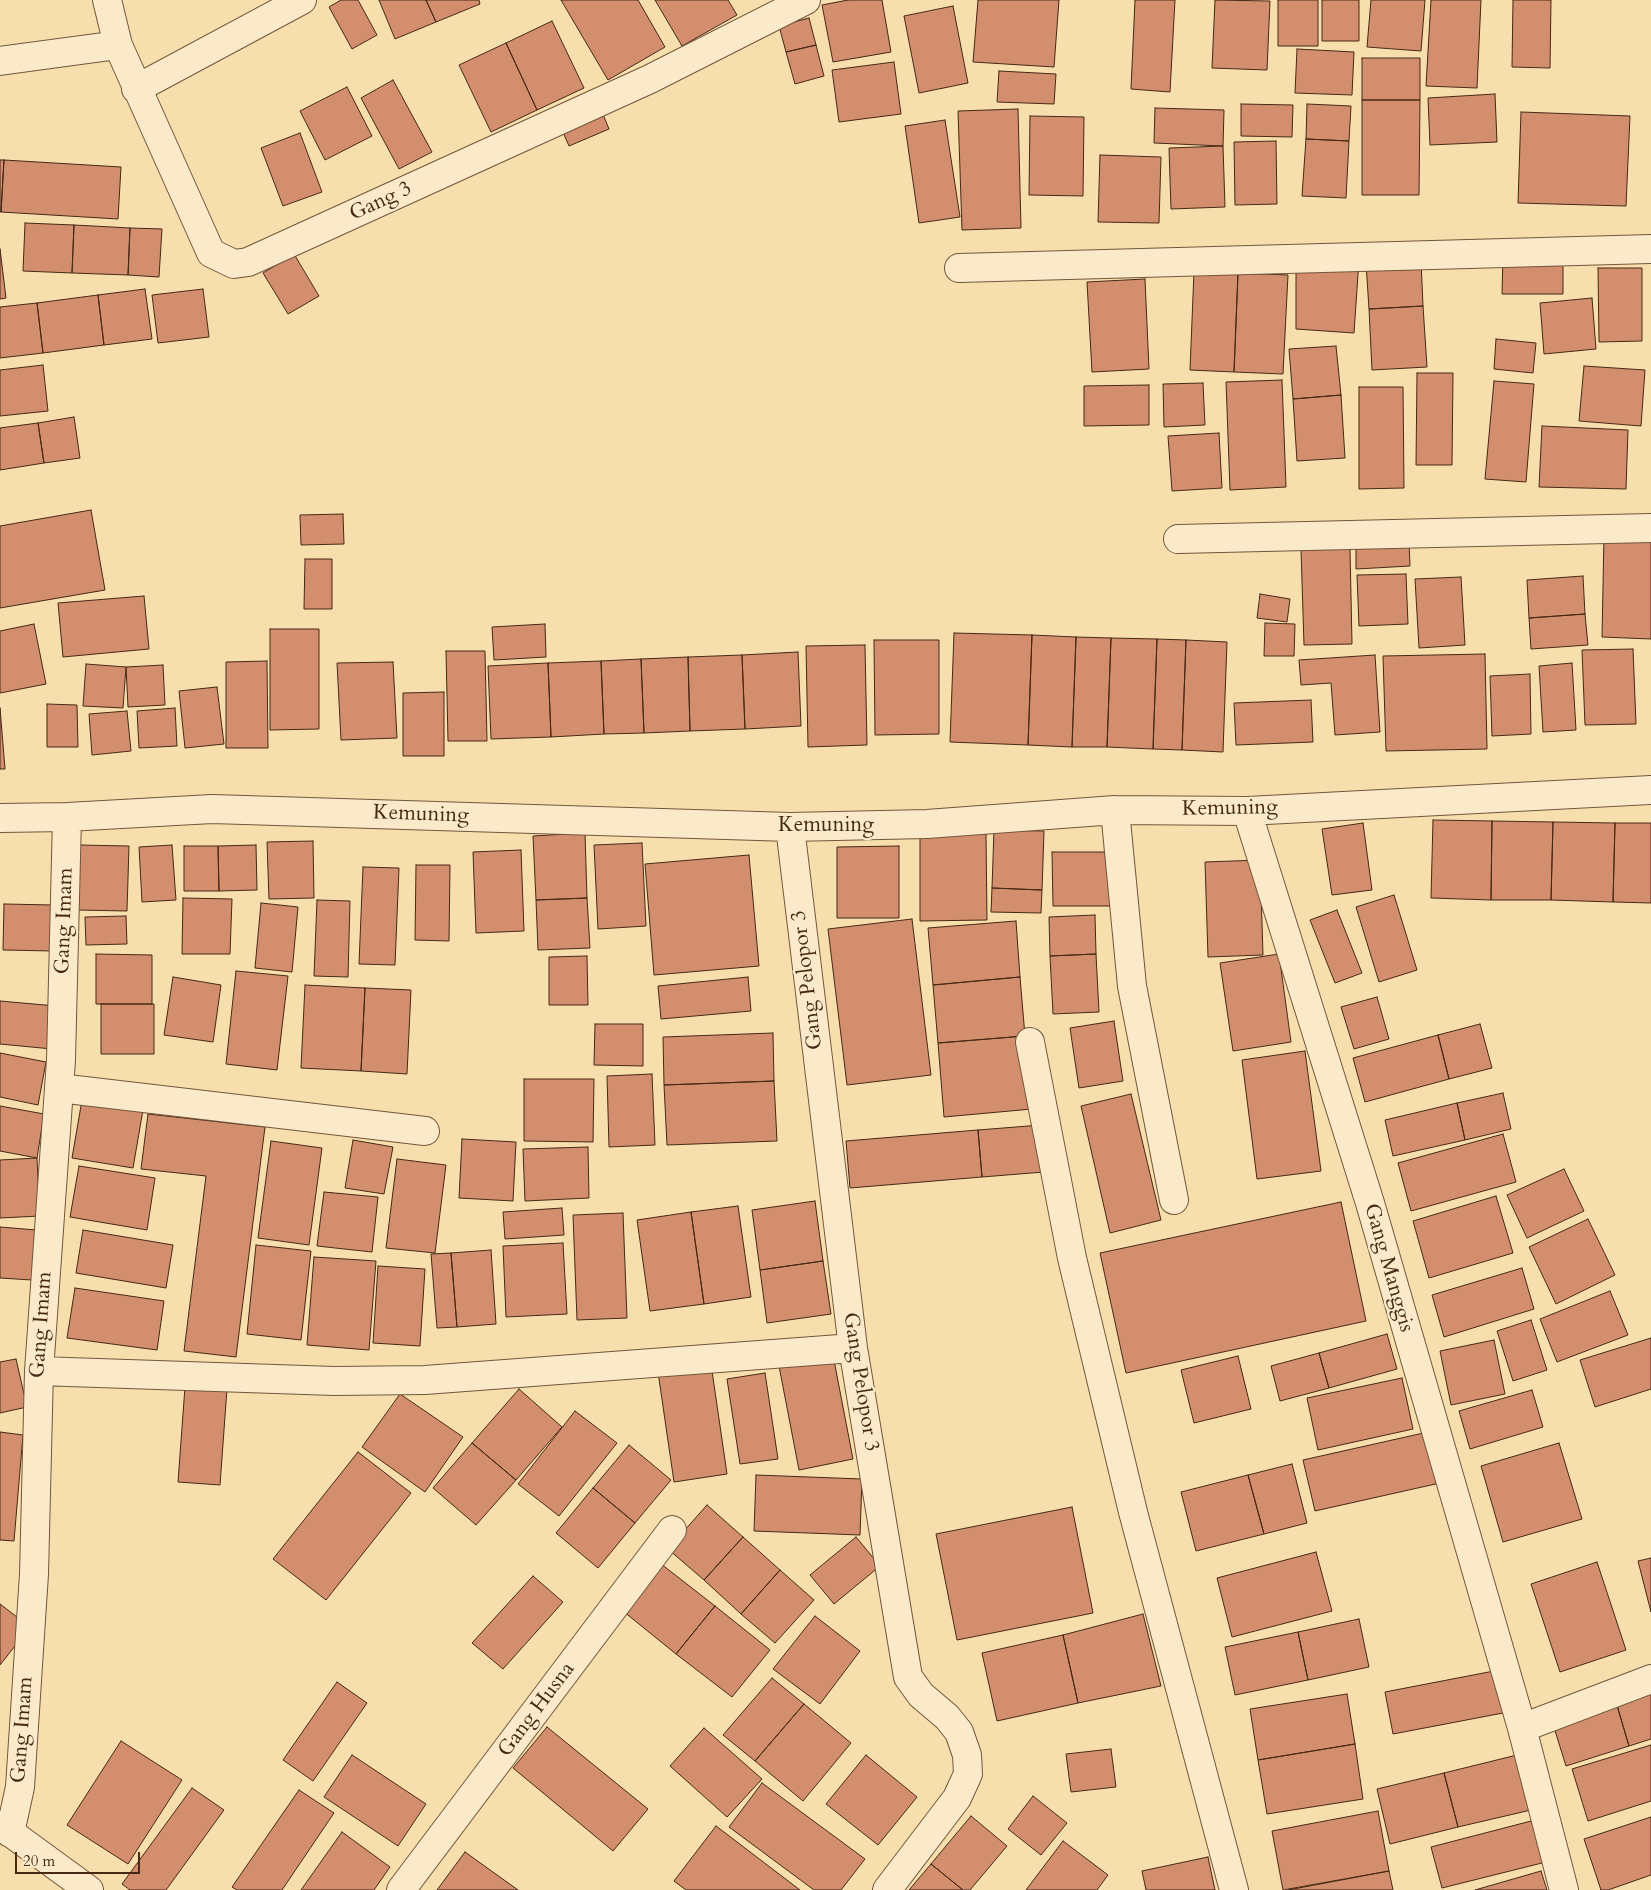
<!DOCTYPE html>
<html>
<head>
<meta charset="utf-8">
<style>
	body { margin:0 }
	#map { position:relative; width:1651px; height:1890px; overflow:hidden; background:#f7dfad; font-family:Cardo,serif }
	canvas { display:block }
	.scale { position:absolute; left:15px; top:1852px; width:125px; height:22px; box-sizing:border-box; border:2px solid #462815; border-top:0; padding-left:6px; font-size:15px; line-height:18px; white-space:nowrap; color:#462815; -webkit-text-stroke:4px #faeaca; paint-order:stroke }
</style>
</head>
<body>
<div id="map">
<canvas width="1651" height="1890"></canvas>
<div class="scale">20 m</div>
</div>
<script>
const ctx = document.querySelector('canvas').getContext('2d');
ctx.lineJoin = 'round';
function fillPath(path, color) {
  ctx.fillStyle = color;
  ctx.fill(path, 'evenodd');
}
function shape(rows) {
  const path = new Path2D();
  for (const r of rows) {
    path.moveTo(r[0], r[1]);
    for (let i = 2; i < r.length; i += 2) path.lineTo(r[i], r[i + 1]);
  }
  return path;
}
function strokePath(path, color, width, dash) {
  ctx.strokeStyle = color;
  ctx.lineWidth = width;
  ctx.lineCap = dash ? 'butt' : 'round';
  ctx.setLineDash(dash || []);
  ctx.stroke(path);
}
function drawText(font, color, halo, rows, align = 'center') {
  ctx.font = font + ' Cardo,serif';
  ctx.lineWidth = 4.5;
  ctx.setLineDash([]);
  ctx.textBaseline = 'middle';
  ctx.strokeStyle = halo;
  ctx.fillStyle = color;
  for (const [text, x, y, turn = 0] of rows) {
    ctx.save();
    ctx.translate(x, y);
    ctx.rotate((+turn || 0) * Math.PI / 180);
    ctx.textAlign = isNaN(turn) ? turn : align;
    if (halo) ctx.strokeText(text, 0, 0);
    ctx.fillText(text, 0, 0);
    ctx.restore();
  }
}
const building = shape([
	[341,0,358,0,377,35,352,49,329,7,341,0],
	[379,0,426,0,436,22,395,39,379,0],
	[426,0,479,0,480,4,436,22,426,0],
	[561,0,638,0,665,47,608,80,561,0],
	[655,0,728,0,737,15,682,46,655,0],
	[848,0,882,0,891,52,833,62,822,5,848,0],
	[978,0,1059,0,1054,67,973,62,978,0],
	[1135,0,1175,0,1170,92,1131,89,1135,0],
	[1215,0,1270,1,1267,70,1212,68,1215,0],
	[1278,0,1318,0,1318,46,1278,46,1278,0],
	[1322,0,1359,0,1359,41,1322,41,1322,0],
	[1371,0,1425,0,1421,51,1367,47,1371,0],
	[1431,0,1481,0,1477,88,1426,86,1431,0],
	[1513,0,1551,0,1550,68,1512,67,1513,0],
	[953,6,968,83,919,93,904,16,953,6],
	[809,18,816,45,786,52,779,26,809,18],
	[552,21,584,88,537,110,506,43,552,21],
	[506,43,537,110,491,132,459,65,506,43],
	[816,45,824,76,795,84,786,52,816,45],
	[1297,49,1354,52,1352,95,1295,93,1297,49],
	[1362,58,1420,58,1420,100,1362,100,1362,58],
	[894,62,901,114,839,122,832,70,894,62],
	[999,71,1056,74,1054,104,997,102,999,71],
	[393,80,432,152,399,169,361,98,393,80],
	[347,87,372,136,325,160,300,111,347,87],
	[1495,94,1497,142,1430,145,1428,98,1495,94],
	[1362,100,1420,100,1419,195,1362,195,1362,100],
	[1241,104,1293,105,1292,137,1241,136,1241,104],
	[1307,104,1351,106,1349,141,1306,139,1307,104],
	[600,107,609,129,569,146,559,123,600,107],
	[1155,108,1224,110,1223,146,1154,143,1155,108],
	[1018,109,1021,228,962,230,958,111,1018,109],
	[1521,112,1630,116,1626,206,1518,203,1521,112],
	[1030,116,1084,117,1083,196,1029,195,1030,116],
	[945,120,960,217,919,223,905,126,945,120],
	[300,133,322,192,283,206,261,148,300,133],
	[1306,139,1349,141,1346,198,1302,196,1306,139],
	[1276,141,1277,204,1235,205,1234,142,1276,141],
	[1223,146,1225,207,1171,209,1169,148,1223,146],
	[1100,155,1161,157,1159,223,1098,222,1100,155],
	[0,160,4,160,1,212,0,212,0,160],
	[4,160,121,167,118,219,1,212,4,160],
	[25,223,74,225,72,273,23,271,25,223],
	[74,225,130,228,128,275,72,273,74,225],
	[130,228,162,229,159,277,128,275,130,228],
	[0,249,6,298,0,299,0,249],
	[294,254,319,296,288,314,263,273,294,254],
	[1503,255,1563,255,1563,294,1502,294,1503,255],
	[1359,260,1354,333,1296,329,1296,264,1359,260],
	[1421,260,1423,306,1369,309,1366,263,1421,260],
	[1598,268,1642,268,1642,341,1599,342,1598,268],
	[1194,271,1238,273,1234,372,1190,370,1194,271],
	[1238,273,1288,275,1283,374,1234,372,1238,273],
	[1145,279,1149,369,1092,372,1087,282,1145,279],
	[145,289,152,339,104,345,98,295,145,289],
	[203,289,209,337,158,343,152,295,203,289],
	[98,295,104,345,43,353,37,303,98,295],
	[1592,298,1596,349,1544,354,1540,303,1592,298],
	[37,303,43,353,0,358,0,307,37,303],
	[1423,306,1427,367,1372,370,1369,309,1423,306],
	[1496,339,1536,343,1533,373,1494,369,1496,339],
	[1336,346,1341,395,1293,399,1289,349,1336,346],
	[43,365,48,411,0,416,0,370,43,365],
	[1584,366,1645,370,1641,426,1579,421,1584,366],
	[1417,373,1453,373,1452,465,1416,465,1417,373],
	[1282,380,1286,487,1230,490,1226,382,1282,380],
	[1494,381,1534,384,1526,482,1485,479,1494,381],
	[1203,383,1205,425,1164,427,1163,384,1203,383],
	[1149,385,1149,425,1084,426,1084,386,1149,385],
	[1359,387,1403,387,1404,488,1359,489,1359,387],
	[1341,395,1345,458,1297,461,1293,399,1341,395],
	[74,417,80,458,44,463,38,423,74,417],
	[38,423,44,463,0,470,0,428,38,423],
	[1542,426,1628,430,1626,489,1539,487,1542,426],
	[1219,433,1222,488,1172,491,1168,436,1219,433],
	[91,510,105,590,0,608,0,526,91,510],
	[343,514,344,544,301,545,300,515,343,514],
	[1604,534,1651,535,1651,639,1602,637,1604,534],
	[1409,541,1410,566,1356,569,1356,543,1409,541],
	[1350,549,1352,644,1304,645,1301,550,1350,549],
	[305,559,332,559,332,609,304,609,305,559],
	[1406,574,1408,624,1359,626,1357,575,1406,574],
	[1583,576,1585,614,1529,618,1527,580,1583,576],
	[1461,577,1465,645,1419,648,1415,579,1461,577],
	[1260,594,1290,599,1287,622,1257,618,1260,594],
	[144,596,149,649,63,657,58,603,144,596],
	[1585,614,1588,645,1531,649,1529,618,1585,614],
	[1265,623,1295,624,1294,656,1264,656,1265,623],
	[34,624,46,684,0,693,0,631,34,624],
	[545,624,546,657,494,660,492,627,545,624],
	[270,629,319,629,319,729,270,730,270,629],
	[954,633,1032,635,1028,745,950,742,954,633],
	[1032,635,1076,637,1072,747,1028,745,1032,635],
	[1076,637,1111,638,1107,747,1072,747,1076,637],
	[1111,638,1157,639,1153,749,1107,747,1111,638],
	[1157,639,1186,640,1182,750,1153,749,1157,639],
	[874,640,939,640,939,734,875,735,874,640],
	[1186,640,1227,642,1223,752,1182,750,1186,640],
	[865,645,867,745,808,747,806,646,865,645],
	[1633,649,1636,724,1585,725,1582,650,1633,649],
	[446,651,485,651,487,741,448,741,446,651],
	[798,652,801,726,745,729,742,655,798,652],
	[1485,654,1487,749,1386,751,1383,656,1485,654],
	[742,655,745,729,690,731,688,657,742,655],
	[1375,655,1380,732,1335,735,1331,683,1301,685,1299,660,1375,655],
	[688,657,690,731,644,733,641,659,688,657],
	[641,659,644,733,604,734,601,661,641,659],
	[267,661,268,748,226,748,226,662,267,661],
	[601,661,604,734,551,737,548,663,601,661],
	[393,662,397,738,341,740,337,663,393,662],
	[548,663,551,737,491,739,488,666,548,663],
	[1572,663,1576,730,1543,732,1539,666,1572,663],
	[86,664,126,667,123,708,83,706,86,664],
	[163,665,165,705,128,707,126,667,163,665],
	[1530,674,1531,734,1492,736,1490,676,1530,674],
	[217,687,224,744,185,748,179,691,217,687],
	[444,692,444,756,403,756,403,693,444,692],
	[1311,700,1313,742,1236,745,1234,703,1311,700],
	[47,704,77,705,78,747,47,747,47,704],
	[0,708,5,769,0,769,0,708],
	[175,708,177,746,139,748,137,711,175,708],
	[127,711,131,751,92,755,89,714,127,711],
	[1433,820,1492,821,1491,900,1431,898,1433,820],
	[1492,821,1553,822,1551,900,1491,900,1492,821],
	[1553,822,1615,823,1613,902,1551,900,1553,822],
	[1363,823,1372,890,1332,895,1322,829,1363,823],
	[1615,823,1651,823,1651,903,1613,902,1615,823],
	[994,830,1044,831,1042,890,992,888,994,830],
	[585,833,587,898,536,900,533,836,585,833],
	[986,833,987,920,920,921,920,834,986,833],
	[313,841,314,898,269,899,267,842,313,841],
	[642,843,646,926,598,929,594,845,642,843],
	[79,845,129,846,127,911,78,910,79,845],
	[172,845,176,900,142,902,139,847,172,845],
	[256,845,257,890,219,891,218,846,256,845],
	[184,846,218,846,219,891,184,891,184,846],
	[899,846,899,918,837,918,837,847,899,846],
	[521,850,524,931,476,933,473,852,521,850],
	[1052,852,1111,852,1111,906,1053,906,1052,852],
	[749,855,759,966,654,975,645,864,749,855],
	[1260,860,1263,955,1208,957,1205,862,1260,860],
	[416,865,450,865,449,941,415,940,416,865],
	[363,867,399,868,395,965,359,964,363,867],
	[992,888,1042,890,1041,913,991,912,992,888],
	[1394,895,1417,970,1379,982,1356,907,1394,895],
	[183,898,232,899,230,954,182,954,183,898],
	[587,898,590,948,538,950,536,900,587,898],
	[317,900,350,901,348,977,314,976,317,900],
	[261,903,298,907,292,972,255,968,261,903],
	[4,904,53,905,52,951,3,950,4,904],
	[1337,910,1362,973,1335,983,1310,920,1337,910],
	[1095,915,1096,954,1050,956,1049,917,1095,915],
	[126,916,127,944,86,945,85,917,126,916],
	[912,919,931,1075,847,1085,828,929,912,919],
	[1016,921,1020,977,933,985,928,928,1016,921],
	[96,954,152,955,152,1004,96,1004,96,954],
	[1096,954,1099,1012,1053,1014,1050,956,1096,954],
	[1279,954,1291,1042,1233,1051,1220,963,1279,954],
	[587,956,588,1005,549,1005,549,957,587,956],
	[236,971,288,976,277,1070,226,1064,236,971],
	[173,977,221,985,213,1042,164,1035,173,977],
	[748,977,751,1011,661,1019,658,986,748,977],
	[1020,977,1025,1036,938,1043,933,985,1020,977],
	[305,985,365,988,361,1071,301,1068,305,985],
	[365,988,411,990,407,1074,361,1071,365,988],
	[1377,997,1389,1039,1354,1049,1341,1007,1377,997],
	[0,1001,56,1006,52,1049,0,1044,0,1001],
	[101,1004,154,1004,154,1054,101,1054,101,1004],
	[1114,1021,1123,1081,1079,1088,1070,1028,1114,1021],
	[595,1024,643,1024,643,1066,594,1065,595,1024],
	[1480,1024,1492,1068,1449,1079,1438,1035,1480,1024],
	[773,1033,774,1081,664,1085,663,1037,773,1033],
	[1438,1035,1449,1079,1365,1102,1353,1058,1438,1035],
	[1025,1036,1032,1109,944,1117,938,1043,1025,1036],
	[1305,1051,1321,1171,1257,1179,1242,1060,1305,1051],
	[0,1053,46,1062,38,1105,0,1097,0,1053],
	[652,1074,655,1145,609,1147,607,1076,652,1074],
	[524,1079,594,1079,593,1142,524,1141,524,1079],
	[774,1081,777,1141,667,1145,664,1085,774,1081],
	[1503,1093,1511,1129,1465,1140,1457,1103,1503,1093],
	[1131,1094,1161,1220,1110,1233,1081,1106,1131,1094],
	[82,1100,143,1110,133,1168,72,1158,82,1100],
	[1457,1103,1465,1140,1393,1156,1385,1120,1457,1103],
	[0,1106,44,1114,37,1158,0,1151,0,1106],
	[148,1114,265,1127,236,1357,184,1351,206,1176,141,1169,148,1114],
	[1041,1125,1044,1172,982,1177,978,1130,1041,1125],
	[978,1130,982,1177,850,1188,846,1141,978,1130],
	[1503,1134,1516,1182,1411,1211,1398,1163,1503,1134],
	[462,1139,516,1142,513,1201,459,1198,462,1139],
	[353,1140,393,1147,384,1194,345,1188,353,1140],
	[271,1141,322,1148,309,1245,258,1238,271,1141],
	[588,1147,589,1198,525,1201,523,1149,588,1147],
	[37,1158,40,1216,0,1218,0,1160,37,1158],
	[397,1159,446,1165,435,1253,386,1248,397,1159],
	[79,1166,155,1178,147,1230,70,1217,79,1166],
	[1564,1169,1584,1211,1527,1238,1507,1195,1564,1169],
	[324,1192,378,1197,372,1252,317,1246,324,1192],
	[1496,1196,1513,1253,1429,1278,1413,1221,1496,1196],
	[815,1201,823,1261,760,1270,752,1210,815,1201],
	[1341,1202,1366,1321,1126,1373,1100,1253,1341,1202],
	[738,1206,751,1297,704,1304,691,1212,738,1206],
	[562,1208,564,1235,505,1239,503,1212,562,1208],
	[691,1212,704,1304,650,1311,637,1220,691,1212],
	[623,1213,627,1318,577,1320,573,1215,623,1213],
	[1588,1219,1615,1275,1556,1304,1529,1247,1588,1219],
	[0,1227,36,1230,32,1280,0,1278,0,1227],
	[83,1230,173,1245,166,1288,76,1273,83,1230],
	[563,1243,567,1314,506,1317,503,1246,563,1243],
	[256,1245,311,1251,301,1340,247,1334,256,1245],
	[491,1250,496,1324,457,1327,451,1253,491,1250],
	[451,1253,457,1327,437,1328,431,1254,451,1253],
	[314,1257,376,1261,369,1350,307,1345,314,1257],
	[823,1261,831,1314,767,1323,760,1270,823,1261],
	[378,1266,425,1269,420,1346,373,1343,378,1266],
	[1522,1268,1534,1309,1444,1337,1432,1295,1522,1268],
	[75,1288,164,1301,157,1350,67,1338,75,1288],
	[1610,1291,1628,1335,1557,1362,1540,1319,1610,1291],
	[1531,1320,1547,1370,1513,1381,1497,1331,1531,1320],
	[1387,1334,1397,1369,1329,1388,1319,1353,1387,1334],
	[1651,1338,1651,1389,1595,1407,1580,1360,1651,1338],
	[1494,1340,1505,1394,1451,1405,1440,1351,1494,1340],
	[1319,1353,1329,1388,1280,1401,1271,1366,1319,1353],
	[833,1355,853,1459,799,1470,779,1366,833,1355],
	[1238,1356,1251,1409,1194,1423,1181,1370,1238,1356],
	[16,1359,27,1407,0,1413,0,1362,16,1359],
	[711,1364,727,1474,674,1482,658,1372,711,1364],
	[765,1373,778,1459,740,1464,727,1379,765,1373],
	[1402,1378,1413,1429,1318,1450,1307,1398,1402,1378],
	[185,1387,227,1389,220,1485,178,1482,185,1387],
	[519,1389,562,1427,516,1480,472,1443,519,1389],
	[1532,1390,1543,1427,1470,1449,1459,1411,1532,1390],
	[400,1394,463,1437,425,1492,362,1447,400,1394],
	[575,1411,617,1443,559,1516,518,1484,575,1411],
	[0,1432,23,1435,14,1541,0,1540,0,1432],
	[1428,1432,1440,1483,1315,1511,1303,1460,1428,1432],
	[472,1443,516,1480,476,1525,433,1488,472,1443],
	[1559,1443,1582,1519,1503,1542,1481,1466,1559,1443],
	[629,1445,671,1480,635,1523,593,1488,629,1445],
	[358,1452,411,1493,326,1600,273,1559,358,1452],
	[1292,1464,1307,1523,1264,1534,1248,1475,1292,1464],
	[756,1475,862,1479,860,1535,754,1531,756,1475],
	[1248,1475,1264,1534,1196,1551,1181,1492,1248,1475],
	[593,1488,635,1523,598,1568,556,1533,593,1488],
	[707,1505,743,1537,704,1580,668,1549,707,1505],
	[1072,1507,1093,1613,957,1640,936,1534,1072,1507],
	[743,1537,780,1570,741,1614,704,1580,743,1537],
	[856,1537,880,1566,834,1604,810,1575,856,1537],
	[1316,1552,1332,1611,1232,1637,1217,1578,1316,1552],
	[1651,1558,1651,1612,1638,1561,1651,1558],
	[656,1560,715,1606,676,1654,618,1607,656,1560],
	[1597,1562,1626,1650,1560,1672,1531,1584,1597,1562],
	[780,1570,814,1600,775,1643,741,1614,780,1570],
	[533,1576,563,1602,503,1669,472,1643,533,1576],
	[0,1604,30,1627,0,1665,0,1604],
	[715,1606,770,1650,732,1697,676,1654,715,1606],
	[1143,1614,1161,1686,1078,1703,1063,1635,1143,1614],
	[815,1616,860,1651,820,1704,773,1669,815,1616],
	[1359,1619,1369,1667,1308,1680,1298,1632,1359,1619],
	[1298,1632,1308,1680,1235,1695,1225,1647,1298,1632],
	[1063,1635,1078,1703,997,1721,982,1653,1063,1635],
	[1494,1671,1503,1713,1393,1734,1385,1692,1494,1671],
	[772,1678,804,1704,755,1761,723,1735,772,1678],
	[337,1682,367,1703,313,1781,283,1760,337,1682],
	[1651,1691,1651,1739,1629,1746,1616,1702,1651,1691],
	[1347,1694,1355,1744,1258,1760,1250,1709,1347,1694],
	[1616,1702,1629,1746,1566,1766,1552,1721,1616,1702],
	[804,1704,851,1743,803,1801,755,1761,804,1704],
	[547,1727,648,1809,613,1851,513,1768,547,1727],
	[704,1728,762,1779,727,1817,670,1766,704,1728],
	[121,1741,182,1780,128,1864,67,1825,121,1741],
	[1355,1744,1363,1799,1267,1814,1258,1760,1355,1744],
	[1651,1745,1651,1801,1588,1821,1572,1769,1651,1745],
	[1111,1749,1116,1787,1071,1792,1066,1754,1111,1749],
	[352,1755,426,1804,398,1846,324,1797,352,1755],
	[866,1755,917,1797,878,1845,826,1804,866,1755],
	[1517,1755,1531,1810,1458,1827,1444,1773,1517,1755],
	[1444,1773,1458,1827,1390,1844,1377,1789,1444,1773],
	[762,1783,865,1859,841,1890,814,1890,729,1827,762,1783],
	[192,1788,224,1810,166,1890,130,1890,122,1884,192,1788],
	[299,1790,334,1813,282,1890,237,1890,232,1887,299,1790],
	[1033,1796,1067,1823,1041,1855,1008,1829,1033,1796],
	[1378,1811,1389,1871,1283,1890,1272,1831,1378,1811],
	[971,1816,1007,1846,970,1890,963,1890,931,1864,971,1816],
	[1651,1817,1651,1875,1608,1890,1601,1890,1584,1839,1651,1817],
	[1535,1820,1546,1862,1442,1888,1431,1847,1535,1820],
	[716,1826,800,1890,686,1890,674,1881,716,1826],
	[342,1832,390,1867,374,1890,301,1890,342,1832],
	[1063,1841,1108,1875,1097,1890,1026,1890,1063,1841],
	[465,1852,518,1890,437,1890,465,1852],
	[1208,1857,1215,1890,1146,1890,1142,1871,1208,1857],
	[931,1864,963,1890,909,1890,931,1864],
	[1389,1871,1393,1890,1288,1890,1389,1871],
	[1541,1871,1547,1890,1475,1890,1541,1871]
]);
const minor = shape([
	[107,0,118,45,211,253,234,264,248,262,650,79,806,0],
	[0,61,118,45],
	[136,89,302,0],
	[959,268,1651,249],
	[1178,539,1651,528],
	[1115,810,1132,986,1174,1200],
	[1247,811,1370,1203,1522,1728],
	[0,818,67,817,212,809,790,827,927,824,1115,810,1247,811,1651,790],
	[790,827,853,1348,908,1677,921,1695,947,1717,959,1732,967,1755,968,1774,957,1798,887,1890],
	[1030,1042,1072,1258,1133,1512,1234,1890],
	[59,1088,425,1131],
	[39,1371,334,1381,425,1380,853,1348],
	[0,1825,89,1890],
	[10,1833,20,1787,34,1574,39,1371,61,1060,67,817],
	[401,1890,672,1530],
	[1564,1890,1522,1728,1651,1679]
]);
const streetNames = [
	["Gang 3",381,202,-25],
	["Kemuning",1230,809,-1],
	["Kemuning",421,815,2],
	["Kemuning",826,826],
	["Gang Imam",65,921,-88],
	["Gang Pelopor 3",808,980,-97],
	["Gang Manggis",1388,1268,74],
	["Gang Imam",42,1325,-86],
	["Gang Pelopor 3",860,1382,81],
	["Gang Husna",537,1710,-53],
	["Gang Imam",23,1730,-86]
];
fillPath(building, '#d38e6e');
strokePath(building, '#462815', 1);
strokePath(minor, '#72563b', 30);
strokePath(minor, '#faeaca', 28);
drawText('21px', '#462815', '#faeaca', streetNames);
</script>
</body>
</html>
